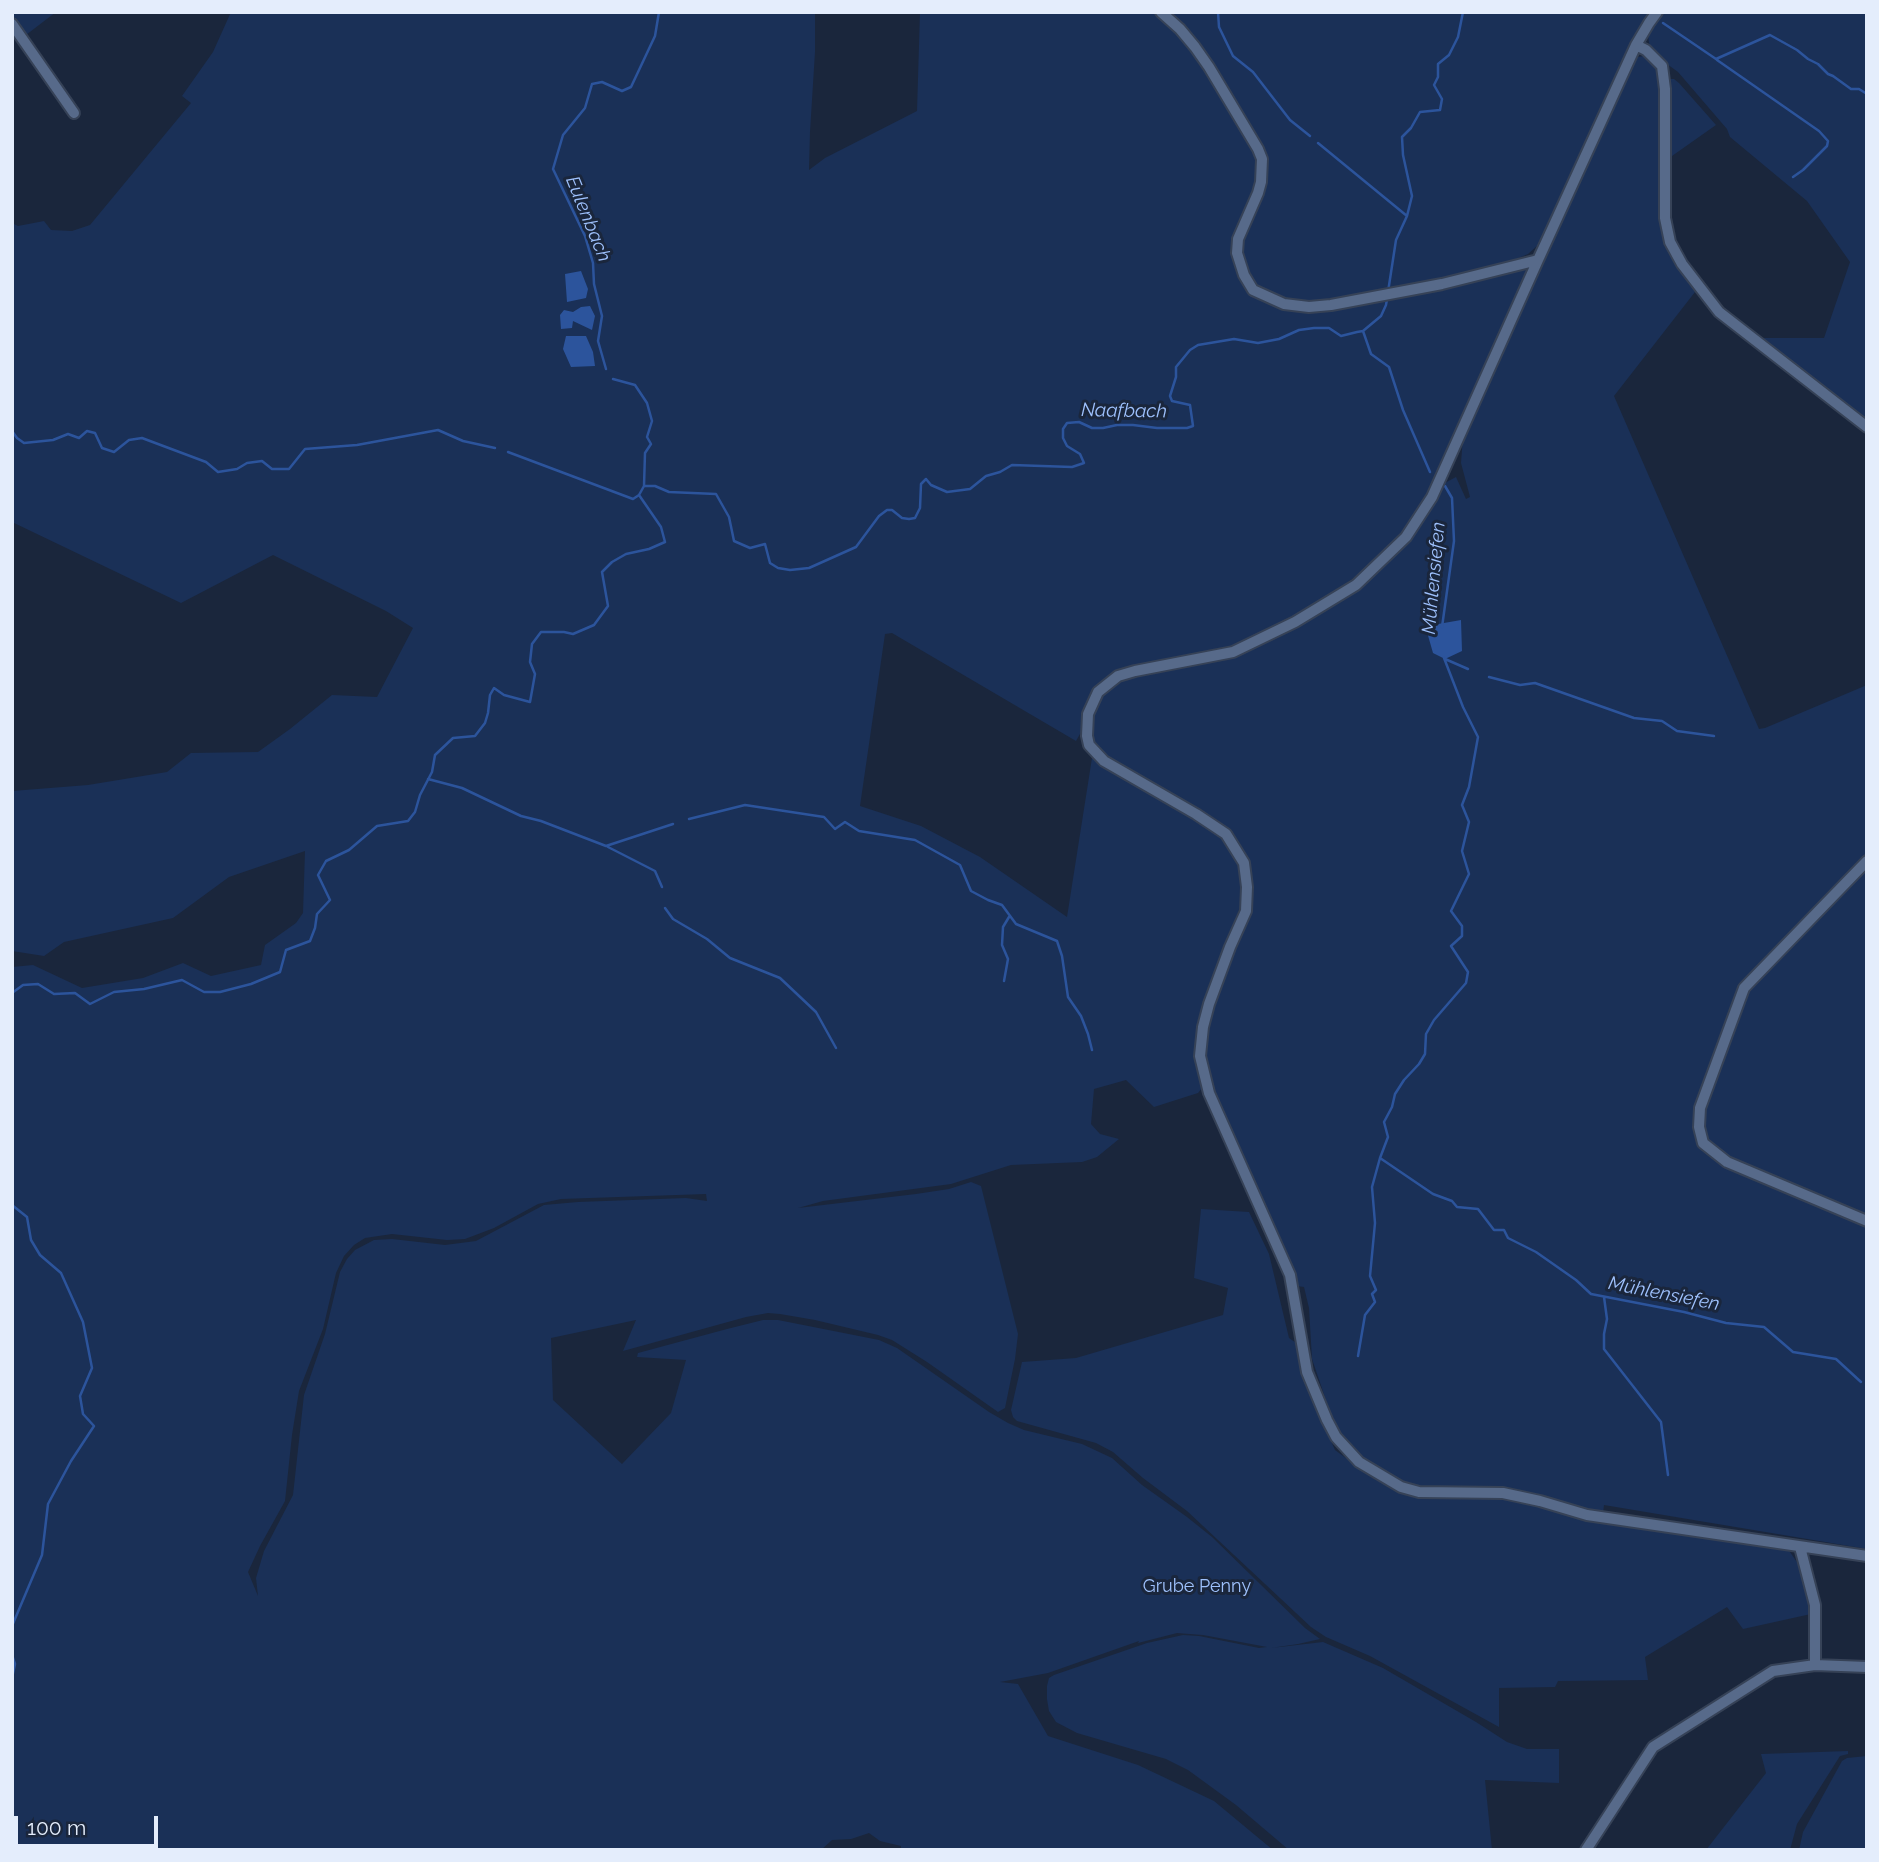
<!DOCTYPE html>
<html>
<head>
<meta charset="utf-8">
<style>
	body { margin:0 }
	#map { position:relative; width:1879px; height:1862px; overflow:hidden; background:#1a263c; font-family:Raleway,sans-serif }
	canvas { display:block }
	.frame { position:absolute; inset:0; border:14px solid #e4edfc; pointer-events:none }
	.scale { position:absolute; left:14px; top:1816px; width:144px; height:32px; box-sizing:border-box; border:4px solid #e4edfc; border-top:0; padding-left:9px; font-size:21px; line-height:24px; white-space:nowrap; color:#e4edfc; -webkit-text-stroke:5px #1a263c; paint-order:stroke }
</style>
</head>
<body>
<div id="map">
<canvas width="1879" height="1862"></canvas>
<div class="frame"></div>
<div class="scale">100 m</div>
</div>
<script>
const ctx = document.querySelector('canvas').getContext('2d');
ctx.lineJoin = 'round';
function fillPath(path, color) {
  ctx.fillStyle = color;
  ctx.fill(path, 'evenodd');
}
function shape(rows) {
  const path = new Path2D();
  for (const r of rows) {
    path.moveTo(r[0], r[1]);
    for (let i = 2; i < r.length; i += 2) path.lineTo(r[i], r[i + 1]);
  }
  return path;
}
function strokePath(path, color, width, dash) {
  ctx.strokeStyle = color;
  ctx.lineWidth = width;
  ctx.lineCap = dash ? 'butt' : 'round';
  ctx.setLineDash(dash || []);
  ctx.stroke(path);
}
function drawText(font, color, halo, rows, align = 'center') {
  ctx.font = font + ' Raleway,sans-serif';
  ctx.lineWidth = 6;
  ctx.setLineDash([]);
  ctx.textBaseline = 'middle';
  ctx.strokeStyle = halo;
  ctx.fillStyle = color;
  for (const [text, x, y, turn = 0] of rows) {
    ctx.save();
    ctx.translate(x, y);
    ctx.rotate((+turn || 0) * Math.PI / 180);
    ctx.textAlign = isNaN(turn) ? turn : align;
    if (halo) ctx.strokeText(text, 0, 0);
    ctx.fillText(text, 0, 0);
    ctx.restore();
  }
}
const green = shape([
	[12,12,56,12,22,38,12,24],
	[231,12,815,12,815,52,810,132,809,170,825,158,917,111,920,12,1655,12,1547,233,1538,245,1528,254,1514,260,1400,289,1524,268,1527,272,1527,277,1422,504,1407,529,1368,568,1328,596,1250,641,1222,649,1147,663,1130,668,1113,675,1076,741,892,633,885,634,860,806,921,826,980,857,1067,917,1092,758,1171,802,1221,835,1241,867,1244,880,1241,905,1209,985,1197,1027,1196,1055,1202,1082,1202,1088,1198,1093,1154,1107,1126,1080,1094,1089,1091,1124,1100,1134,1119,1139,1097,1157,1082,1162,1011,1165,951,1184,823,1201,798,1208,916,1194,949,1189,971,1182,981,1186,1018,1334,1015,1359,1005,1408,998,1412,927,1362,892,1340,878,1335,815,1320,780,1314,768,1313,746,1317,623,1351,636,1320,551,1338,553,1400,622,1464,671,1413,686,1360,637,1357,638,1353,727,1329,763,1320,778,1320,879,1340,897,1348,989,1412,1008,1423,1024,1430,1082,1444,1112,1458,1142,1485,1187,1517,1212,1537,1305,1628,1320,1639,1298,1644,1271,1648,1323,1642,1383,1668,1476,1722,1507,1742,1527,1749,1559,1749,1559,1783,1485,1780,1492,1850,1289,1850,1236,1805,1188,1770,1166,1759,1077,1733,1056,1722,1049,1711,1047,1699,1047,1686,1049,1678,1054,1675,1147,1643,1183,1635,1199,1636,1259,1648,1267,1647,1203,1635,1177,1633,1138,1643,1139,1641,1048,1673,1000,1682,1018,1684,1048,1736,1138,1765,1214,1801,1273,1850,901,1850,901,1846,880,1841,869,1833,851,1839,832,1840,821,1850,12,1850,12,967,33,965,82,988,143,978,183,963,211,976,261,965,265,945,296,923,303,913,305,851,229,877,173,918,64,942,44,956,12,951,12,791,88,785,167,772,191,753,258,752,290,729,332,695,377,697,413,628,386,611,273,555,181,603,12,522,12,223,18,226,44,221,51,230,72,231,90,225,191,103,182,96,213,52],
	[706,1194,707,1201,686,1198,578,1202,544,1205,476,1241,445,1245,392,1239,374,1240,355,1250,347,1259,340,1272,325,1334,304,1395,293,1495,264,1551,256,1578,258,1596,248,1572,260,1546,285,1501,292,1435,299,1391,323,1329,336,1273,344,1256,354,1245,365,1238,392,1234,447,1240,465,1239,494,1228,538,1204,561,1199],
	[1662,12,1867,12,1867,421,1763,338,1824,338,1850,262,1807,201,1730,137,1727,129,1678,72,1656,56,1650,49,1648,36,1649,27],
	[1644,56,1650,59,1655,66,1661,80,1662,215,1695,292,1614,396,1759,729,1765,728,1867,685,1867,857,1755,974,1743,1002,1756,981,1867,864,1867,1549,1604,1505,1603,1513,1544,1497,1412,1486,1365,1460,1342,1437,1331,1415,1312,1359,1309,1308,1304,1287,1297,1286,1208,1079,1204,1057,1204,1034,1251,895,1249,865,1229,831,1217,820,1102,753,1095,742,1090,728,1093,711,1100,696,1125,678,1221,657,1365,579,1443,484,1456,477,1466,499,1470,497,1461,463,1463,437,1634,60,1638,57],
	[1670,79,1674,79,1679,83,1716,125,1672,156,1667,156,1668,80],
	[1201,1209,1249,1212,1269,1254,1289,1338,1299,1345,1320,1416,1335,1450,1373,1478,1395,1490,1419,1495,1505,1497,1580,1518,1621,1526,1780,1545,1790,1552,1801,1568,1811,1601,1811,1614,1743,1629,1727,1607,1645,1657,1648,1680,1558,1681,1555,1687,1499,1688,1499,1727,1370,1656,1326,1637,1311,1627,1187,1511,1143,1478,1113,1452,1096,1443,1017,1421,1013,1417,1011,1410,1022,1362,1076,1358,1223,1315,1228,1288,1194,1278],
	[1848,1751,1848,1754,1840,1756,1797,1824,1790,1850,1706,1850,1766,1773,1761,1754],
	[1867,1756,1867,1850,1799,1850,1803,1832,1842,1761,1847,1758]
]);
const water = shape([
	[581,271,588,289,586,298,567,302,565,274],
	[590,306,595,316,592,330,573,321,572,328,561,329,560,315,564,310,573,312,581,307],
	[566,336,586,336,593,352,595,366,571,367,563,349],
	[1461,620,1462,651,1445,659,1433,653,1427,632,1427,626]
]);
const stream = shape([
	[1218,12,1219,27,1233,56,1253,72,1290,120,1310,136],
	[1663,23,1716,59,1770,35,1797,50,1808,59,1818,64,1828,74,1833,76,1851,89,1859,89,1867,94],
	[1717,60,1819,131,1828,141,1827,146,1803,170,1793,177],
	[1318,143,1407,216],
	[1388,292,1396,240,1407,216,1412,196,1403,155,1402,137,1411,128,1420,112,1440,110,1442,99,1434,85,1438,77,1438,64,1449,55,1458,37,1463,12],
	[1363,331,1371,354,1389,367,1403,410,1430,472],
	[606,369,598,341,602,316,594,284,593,263,585,236,553,169,563,135,585,108,592,84,602,82,622,91,631,87,655,36,659,12],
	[613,379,635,385,647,403,652,421,647,437,651,444,645,453,644,486],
	[12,431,17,438,24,443,53,440,68,434,79,438,87,431,95,433,102,448,114,452,129,440,142,438,206,462,218,472,237,469,247,463,262,461,272,469,289,469,305,449,357,445,438,430,463,441,495,448],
	[508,452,633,499,639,495],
	[1442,627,1454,541,1452,498,1445,486],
	[1444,658,1463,707,1478,737,1469,787,1462,805,1469,822,1462,851,1469,874,1451,911,1462,926,1462,936,1451,946,1468,972,1466,983,1434,1020,1426,1034,1425,1054,1419,1064,1404,1080,1395,1094,1392,1107,1384,1122,1388,1137,1380,1158,1433,1194,1452,1201,1457,1207,1478,1209,1494,1230,1504,1230,1508,1238,1536,1252,1576,1280,1591,1294,1684,1312,1726,1323,1764,1327,1793,1352,1836,1359,1861,1382],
	[1445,659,1468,669],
	[1489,677,1520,685,1535,683,1634,718,1662,721,1677,731,1714,736],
	[428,779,462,788,521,816,541,821,606,846,673,824],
	[689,819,745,805,824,817,835,829,845,822,859,831,915,840,960,865,971,891,988,900,1002,905,1016,924,1057,941,1062,956,1068,997,1081,1016,1088,1034,1092,1050],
	[608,847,655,871,662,887],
	[665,908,673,919,707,939,730,958,780,978,816,1012,836,1048],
	[1004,981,1008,959,1002,945,1003,927,1009,917],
	[12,993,23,985,38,984,54,994,75,993,90,1004,114,992,144,989,182,980,204,992,220,992,251,984,280,972,286,950,310,941,315,928,317,914,330,900,318,875,326,861,349,850,377,826,408,821,415,812,420,795,432,772,435,755,453,738,475,736,485,723,488,713,490,695,494,688,504,695,530,702,535,674,530,662,532,644,541,632,564,632,573,634,594,625,608,606,602,572,612,562,626,554,649,549,665,542,661,527,639,495,644,486,655,486,669,492,716,494,729,517,734,541,750,548,765,544,770,563,778,568,790,570,809,568,856,547,879,516,887,510,892,510,902,518,909,519,915,518,920,508,921,484,926,479,931,485,947,492,970,489,986,476,1000,472,1012,465,1072,467,1084,463,1080,454,1067,446,1063,438,1063,429,1067,423,1079,422,1092,428,1103,428,1117,425,1133,425,1157,428,1187,428,1193,426,1190,405,1172,401,1170,396,1176,377,1176,367,1190,350,1198,345,1234,339,1258,343,1279,339,1299,330,1314,328,1329,328,1341,336,1357,332,1363,331,1381,316,1386,305,1387,299],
	[12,1205,27,1217,31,1240,40,1255,61,1273,83,1322,92,1368,80,1396,83,1414,94,1426,71,1461,48,1504,42,1555,12,1626],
	[1604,1297,1607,1319,1604,1334,1604,1349,1661,1422,1668,1475],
	[1358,1356,1365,1315,1375,1302,1372,1294,1376,1290,1370,1276,1375,1223,1372,1187,1380,1158],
	[12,1655,15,1664,12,1678]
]);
const minor = shape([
	[1161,12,1180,29,1195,47,1209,67,1258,149,1262,159,1261,182,1258,193,1238,239,1237,253,1244,275,1253,290,1284,304,1309,307,1331,305,1442,284,1538,260],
	[1657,12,1649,23,1636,45,1538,260,1432,497,1406,537,1356,585,1295,622,1233,652,1135,671,1118,676,1098,692,1088,714,1087,736,1089,745,1104,761,1196,814,1226,834,1244,863,1247,887,1246,911,1230,947,1209,1004,1203,1027,1200,1056,1209,1093,1290,1275,1307,1372,1327,1420,1336,1437,1359,1462,1401,1487,1419,1492,1503,1493,1540,1501,1587,1515,1867,1556],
	[12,24,74,113],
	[1636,45,1646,50,1662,66,1665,89,1665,218,1670,242,1682,264,1719,312,1867,427],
	[1867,861,1744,988,1700,1108,1699,1127,1703,1143,1727,1162,1867,1221],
	[1800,1547,1815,1605,1815,1665],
	[1586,1850,1653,1747,1773,1671,1815,1665,1867,1667]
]);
const parkNames = [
	["Grube Penny",1197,1587]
];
const waterNames = [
	["Eulenbach",588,219,68],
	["Naafbach",1124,411,1],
	["Mühlensiefen",1434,578,-85],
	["Mühlensiefen",1664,1294,11]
];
fillPath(green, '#1a3057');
fillPath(water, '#2c549c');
strokePath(stream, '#2c549c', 2.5);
strokePath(minor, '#364257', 14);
strokePath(minor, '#576a8a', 10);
drawText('18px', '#9ec1fc', '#1a263c', parkNames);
drawText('italic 19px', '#9ec1fd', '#1a263c', waterNames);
</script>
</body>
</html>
